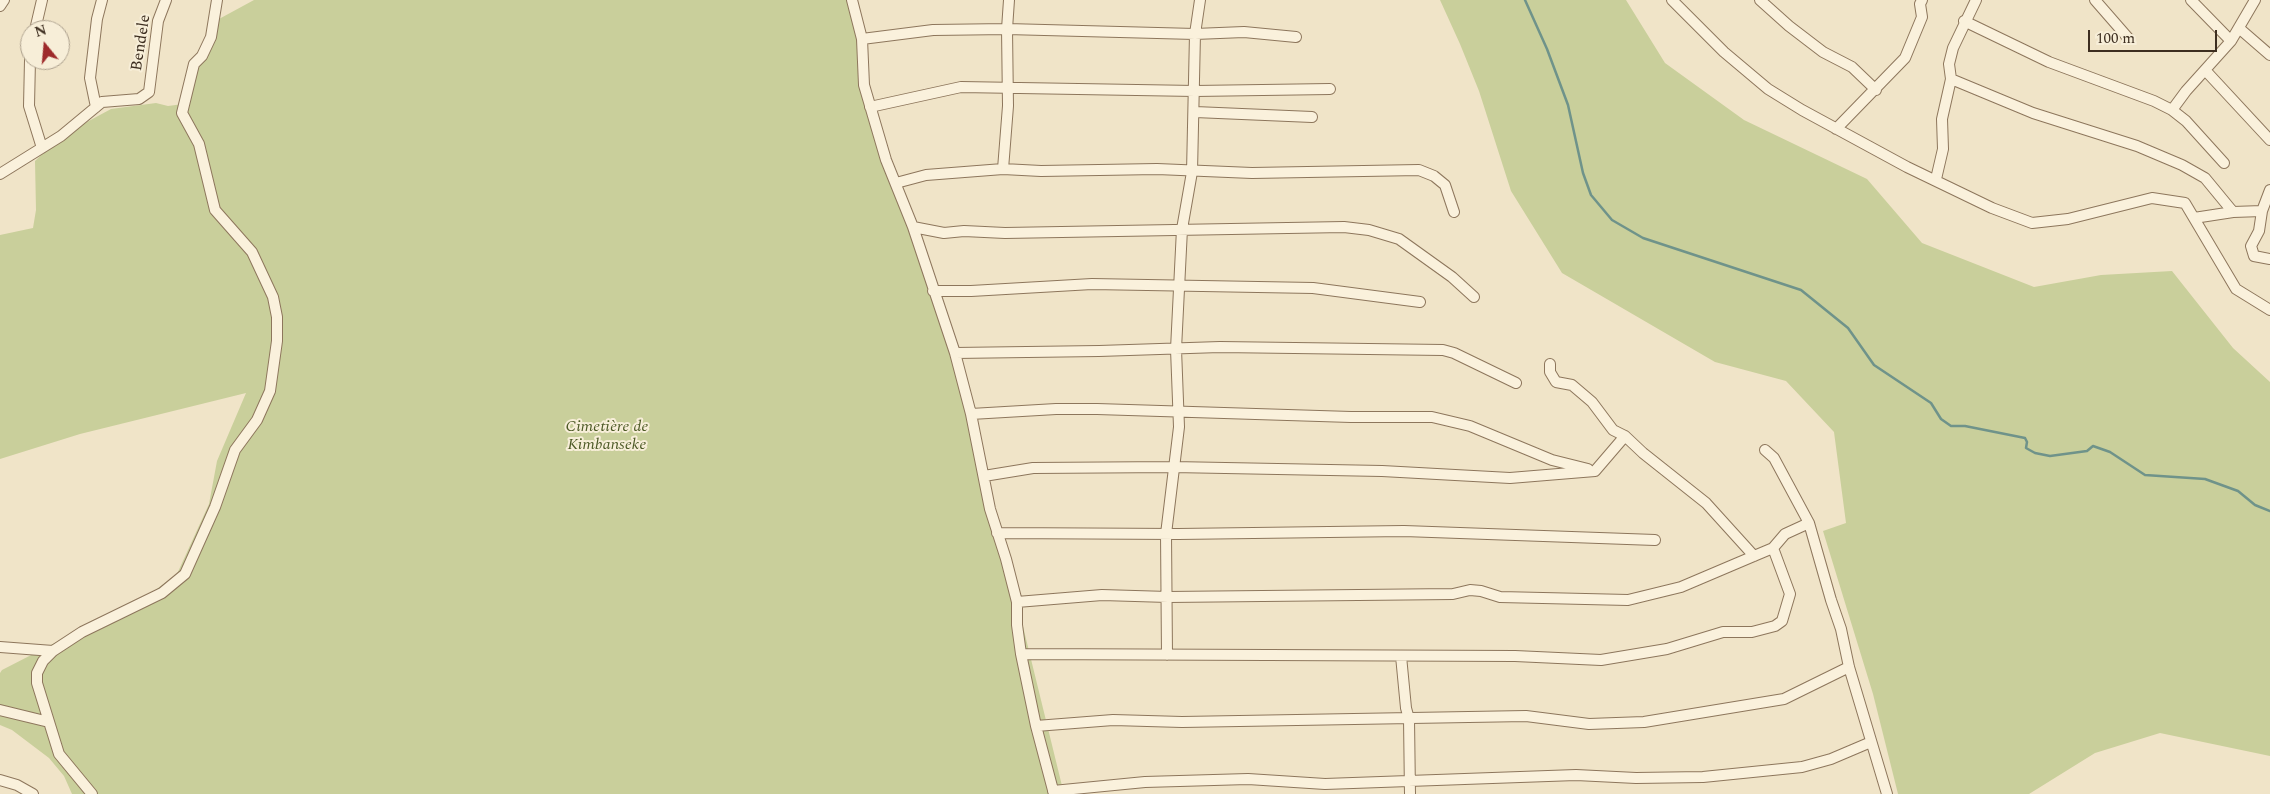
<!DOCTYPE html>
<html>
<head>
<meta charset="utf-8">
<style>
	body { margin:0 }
	#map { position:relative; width:2270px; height:794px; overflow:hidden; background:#f0e4c8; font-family:Spectral,serif }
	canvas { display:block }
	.north { position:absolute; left:20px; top:20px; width:50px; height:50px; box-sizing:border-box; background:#f7eed8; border:1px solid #ada18e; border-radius:50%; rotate:343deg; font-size:14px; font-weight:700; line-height:20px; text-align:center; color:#3d2e20 }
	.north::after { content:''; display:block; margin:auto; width:18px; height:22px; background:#9e2a2b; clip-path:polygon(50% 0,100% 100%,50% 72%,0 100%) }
	.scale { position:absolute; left:2088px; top:30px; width:129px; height:22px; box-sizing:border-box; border:2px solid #3d2e20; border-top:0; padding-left:6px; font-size:15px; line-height:18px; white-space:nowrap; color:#3d2e20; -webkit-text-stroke:4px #f7eed8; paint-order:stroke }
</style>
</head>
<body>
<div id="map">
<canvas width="2270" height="794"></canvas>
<div class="north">N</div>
<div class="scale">100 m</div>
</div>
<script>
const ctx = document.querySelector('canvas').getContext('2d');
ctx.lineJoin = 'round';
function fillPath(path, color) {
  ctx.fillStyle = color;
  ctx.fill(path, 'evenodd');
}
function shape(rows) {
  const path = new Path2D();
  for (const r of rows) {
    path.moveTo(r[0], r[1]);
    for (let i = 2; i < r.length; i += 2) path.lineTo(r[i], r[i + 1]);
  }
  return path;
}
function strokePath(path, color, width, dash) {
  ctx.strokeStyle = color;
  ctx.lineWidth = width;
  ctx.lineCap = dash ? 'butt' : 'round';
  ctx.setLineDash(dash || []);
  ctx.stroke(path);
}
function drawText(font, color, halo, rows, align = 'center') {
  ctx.font = font + ' Spectral,serif';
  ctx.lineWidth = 4;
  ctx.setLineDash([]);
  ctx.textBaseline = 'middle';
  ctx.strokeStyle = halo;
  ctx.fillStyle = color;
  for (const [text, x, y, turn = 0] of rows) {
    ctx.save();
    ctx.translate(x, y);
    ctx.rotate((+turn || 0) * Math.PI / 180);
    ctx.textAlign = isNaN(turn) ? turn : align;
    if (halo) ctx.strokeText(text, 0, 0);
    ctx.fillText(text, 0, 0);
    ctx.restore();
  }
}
const green = shape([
	[254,0,852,0,864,85,933,291,1017,602,1064,794,72,794,64,776,49,758,12,730,0,725,0,673,2,670,150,594,177,574,209,504,217,461,246,393,80,434,0,459,0,235,33,228,36,210,35,161,61,136,111,109,156,103,168,106,183,104,188,79,209,44,219,19],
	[1440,0,1626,0,1665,63,1744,120,1867,179,1922,243,2034,287,2101,275,2172,271,2233,348,2270,382,2270,756,2160,733,2095,753,2029,794,1898,794,1873,694,1823,531,1846,523,1834,432,1786,381,1715,362,1562,273,1511,191,1479,91,1460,44]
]);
const stream = shape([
	[1525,0,1547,49,1568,105,1583,173,1591,195,1612,220,1643,238,1801,290,1848,328,1874,365,1931,403,1941,419,1951,426,1965,426,2025,438,2027,442,2026,448,2035,453,2050,456,2087,451,2093,446,2110,452,2145,475,2205,479,2238,491,2255,505,2270,511]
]);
const minor = shape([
	[852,0,862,39,864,85,886,160,913,227,955,353,971,414,990,509,1006,559,1017,602,1017,625,1021,654,1036,726,1054,794],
	[1672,0,1724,52,1768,89,1802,110,1907,167,1992,208,2032,223,2068,219,2152,198,2185,203,2236,289,2270,310],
	[1760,0,1789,26,1823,52,1852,67,1876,90],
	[2095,0,2129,39],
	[2191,0,2231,41],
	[0,6,4,0],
	[1964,21,2049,62,2154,101,2172,110,2186,121,2224,163],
	[2240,29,2270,55],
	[35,30,42,0],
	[862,39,933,30,1007,29,1195,34,1244,32,1296,37],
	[30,60,29,106,42,148],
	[2205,70,2270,140],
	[1951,79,2033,113,2137,146,2182,165,2205,178,2233,212,2262,211],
	[96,107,90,78,97,19,102,0],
	[870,107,961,87,1195,91,1330,89],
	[2172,110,2186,91,2231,41,2255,0],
	[1195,112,1312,117],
	[1836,129,1905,58,1922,17,1920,4,1922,0],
	[1003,169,1008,106,1007,29,1009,0],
	[0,174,61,136,102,102,139,99,149,92,158,21,166,0],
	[1936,179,1943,149,1942,119,1951,79,1949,64,1953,48,1976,0],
	[896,183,926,175,1003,169,1041,171,1157,169,1252,173,1419,170,1434,176,1445,185,1454,212],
	[2270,190,2262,211,2259,231,2251,246,2254,256,2270,259],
	[2194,218,2233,212],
	[913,227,944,233,964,231,1005,233,1344,227,1369,230,1399,239,1452,277,1474,297],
	[933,291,971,291,1092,284,1313,288,1420,302],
	[955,353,1099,351,1220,347,1443,350,1454,353,1516,383],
	[1550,364,1550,372,1556,382,1572,385,1592,402,1613,430,1625,436,1643,453,1706,503,1754,556],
	[971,414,1056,409,1097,409,1351,417,1432,417,1470,426,1552,460,1588,469],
	[1765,450,1774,458,1809,523,1831,600,1841,629,1849,667,1887,794],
	[984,476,1033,468,1173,467,1382,471,1510,478,1595,471,1625,436],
	[997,533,1178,534,1404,531,1655,540],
	[1017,602,1102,595,1168,597,1453,594,1470,590,1481,591,1500,597,1628,600,1681,587,1754,556,1773,548,1785,534,1809,523],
	[0,647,53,651],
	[1021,654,1515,656,1601,660,1667,649,1723,632,1752,632,1775,626,1782,621,1790,594,1773,548],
	[1167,655,1166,534,1179,427,1176,349,1182,229,1192,172,1195,34,1200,0],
	[1401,656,1406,708,1409,719,1410,794],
	[0,710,49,722],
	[1036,726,1113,720,1182,722,1526,716,1589,724,1644,722,1784,699,1849,667],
	[0,780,17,785,33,794],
	[1053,791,1145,782,1248,779,1325,784,1576,775,1636,778,1703,777,1802,767,1831,759,1871,742],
	[92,794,59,754,37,683,37,673,43,661,53,651,82,632,162,593,185,574,215,507,235,450,257,420,270,391,277,341,277,317,273,297,252,252,215,210,199,144,182,113,194,64,202,56,211,37,217,0]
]);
const streetNames = [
	["Bendele",142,43,-81]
];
const parkNames = [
	["Cimetière de",607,428],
	["Kimbanseke",607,446]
];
fillPath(green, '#c9cf9b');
strokePath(stream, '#6f938a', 2.5);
strokePath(minor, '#8d765c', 12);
strokePath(minor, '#faf1dc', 10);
drawText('16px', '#3d2e20', '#f7eed8', streetNames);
drawText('italic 16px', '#4d5a26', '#f7eed8', parkNames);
</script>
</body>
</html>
